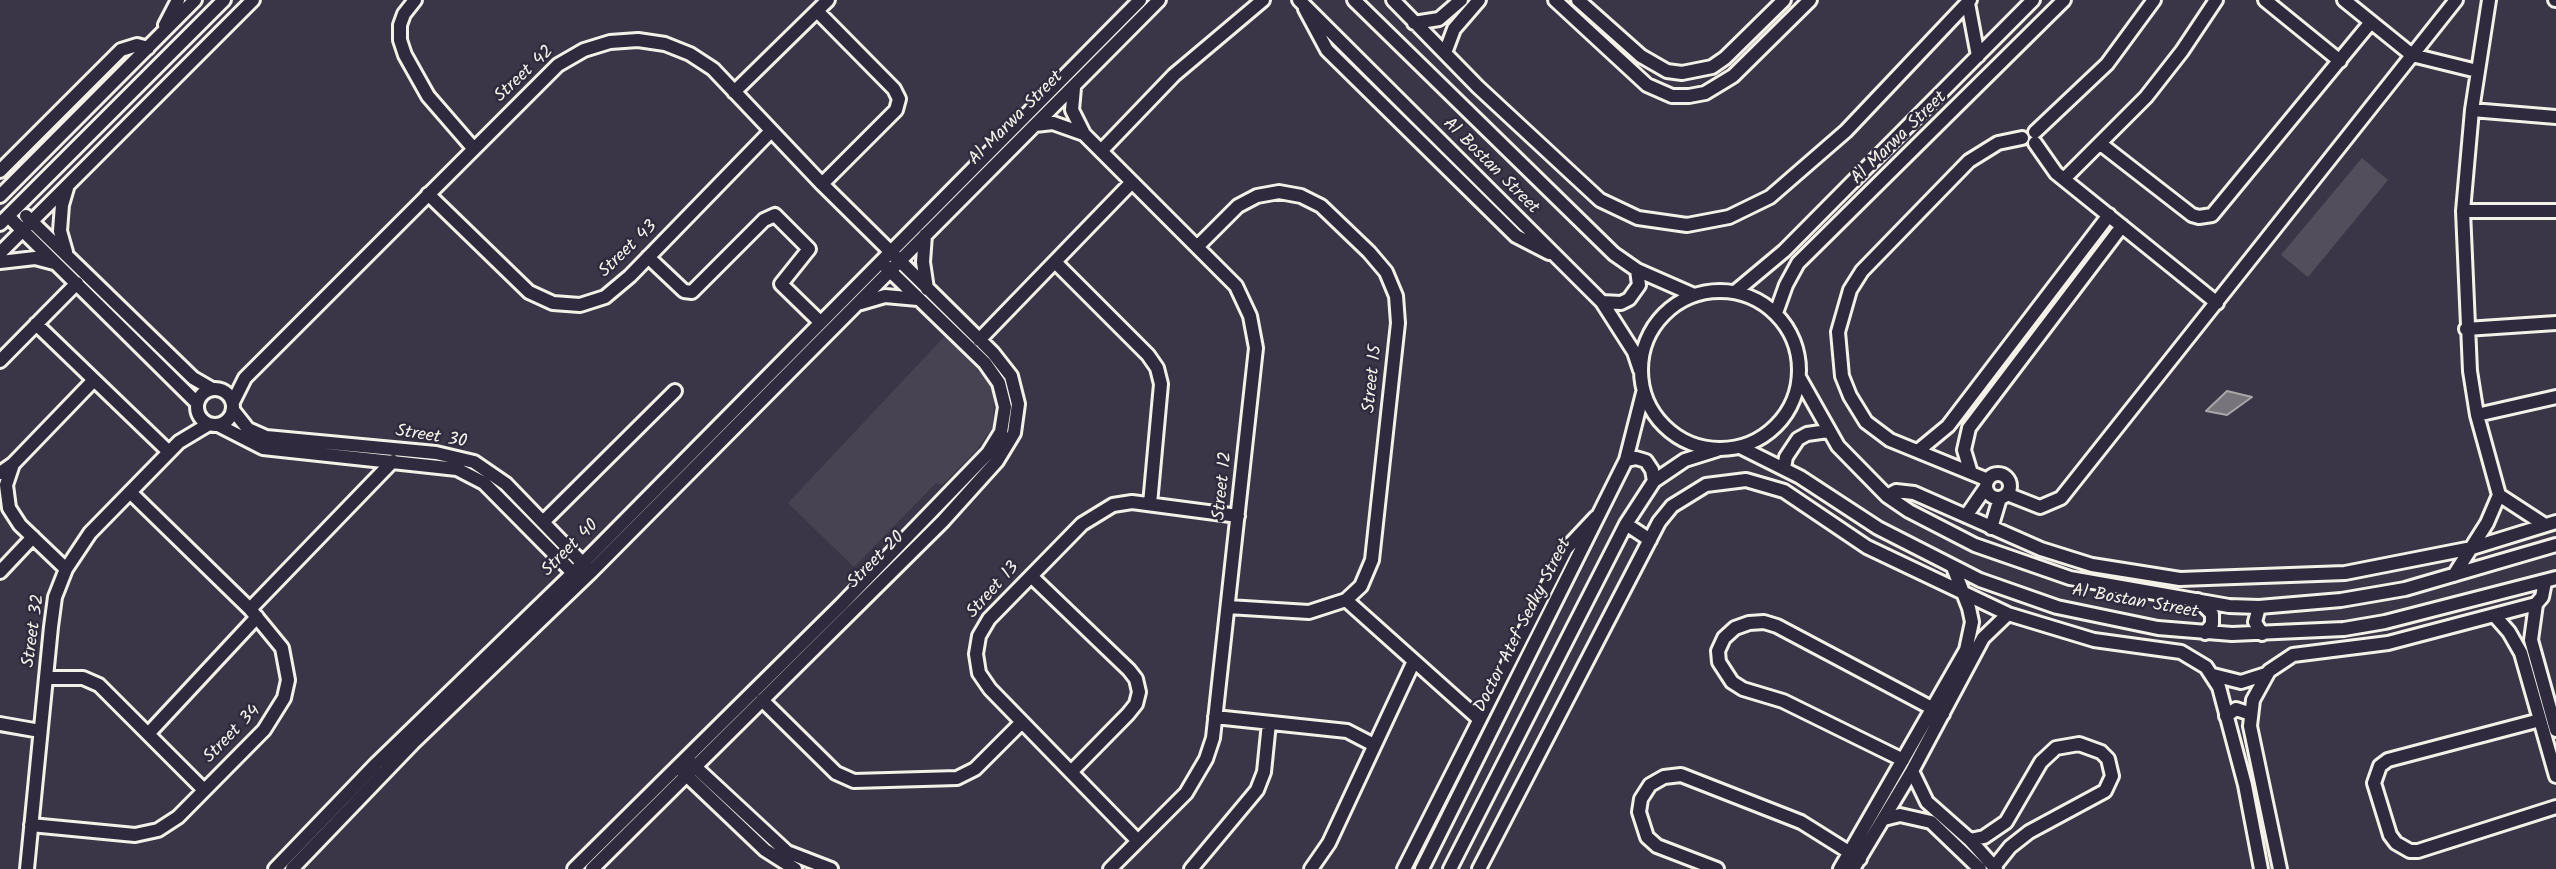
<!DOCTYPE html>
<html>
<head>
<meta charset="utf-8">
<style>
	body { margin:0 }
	canvas { display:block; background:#3b3647 }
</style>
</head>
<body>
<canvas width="2556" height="869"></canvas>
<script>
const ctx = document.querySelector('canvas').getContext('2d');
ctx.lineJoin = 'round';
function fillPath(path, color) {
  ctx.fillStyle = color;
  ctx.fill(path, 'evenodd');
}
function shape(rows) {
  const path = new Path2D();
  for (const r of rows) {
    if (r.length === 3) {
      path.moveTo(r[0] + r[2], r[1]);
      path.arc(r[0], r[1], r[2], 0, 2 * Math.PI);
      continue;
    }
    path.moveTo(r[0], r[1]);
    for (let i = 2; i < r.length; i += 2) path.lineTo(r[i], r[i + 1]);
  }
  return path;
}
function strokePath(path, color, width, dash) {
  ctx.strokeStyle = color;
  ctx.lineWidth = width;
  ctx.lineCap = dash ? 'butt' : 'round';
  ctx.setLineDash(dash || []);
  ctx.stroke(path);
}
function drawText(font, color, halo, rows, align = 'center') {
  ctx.font = font + ' Kalam,sans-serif';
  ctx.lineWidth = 5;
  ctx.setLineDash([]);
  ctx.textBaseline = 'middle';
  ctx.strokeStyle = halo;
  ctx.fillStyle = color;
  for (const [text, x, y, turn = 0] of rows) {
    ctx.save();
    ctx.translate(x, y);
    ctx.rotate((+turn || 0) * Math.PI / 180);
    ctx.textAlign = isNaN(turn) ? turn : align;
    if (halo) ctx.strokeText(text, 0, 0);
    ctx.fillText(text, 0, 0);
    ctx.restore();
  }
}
const built = shape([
	[948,336,990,384,994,397,993,427,975,452,942,485,936,483,854,567,788,503,944,337]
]);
const green = shape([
	[2362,158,2388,180,2308,277,2281,255]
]);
const water = shape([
	[2227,391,2252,397,2227,415,2206,411,2227,391]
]);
const minor = shape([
	[415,0,404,14,400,25,400,40,405,55,428,96,474,149],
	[1299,0,1602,302,1634,352,1640,370],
	[1354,0,1614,254,1637,270,1694,295],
	[1393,0,1478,87,1600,200,1638,218,1687,225,1729,217,1770,197,1846,131,1970,0],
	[1555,0,1647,85,1672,96,1689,96,1705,93,1733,76,1810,0],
	[1578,0,1641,56,1667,71,1682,73,1712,67,1725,58,1784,0],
	[2265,0,2340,61],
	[2344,0,2412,55,2477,71],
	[2489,0,2472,110,2463,211,2470,371,2477,415,2499,495,2545,525],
	[2555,0,2556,0],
	[1968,3,1978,56],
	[1305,9,1327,50,1516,236,1549,253],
	[817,11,894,89,899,99,896,110,822,184],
	[1414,23,1439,19,1461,0],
	[165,25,178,0],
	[1445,53,1454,29,1479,0],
	[1074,88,1072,110,1084,134,1236,286,1250,316,1256,348,1213,738,1206,759,1186,793,1110,869],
	[734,92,828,0],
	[2472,110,2556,117],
	[1035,125,1053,123,1084,134],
	[2035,132,2107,64,2154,0],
	[2035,143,2056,173,2217,303],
	[2102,145,2192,215,2199,217,2212,215,2371,22],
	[1101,151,1174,75,1263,0],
	[0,171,121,50,137,45,148,48],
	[2065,178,2146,97,2182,51,2216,0],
	[428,194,529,292,553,303,580,305,605,297,630,276,771,131],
	[0,196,195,0],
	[2463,211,2556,211],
	[8,216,197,403],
	[26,216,193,378,212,389],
	[0,224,224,0],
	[925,235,923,262,927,289],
	[1198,246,1238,206,1257,196,1279,192,1301,196,1321,206,1369,252,1386,272,1396,296,1398,323,1372,560,1361,586,1346,600,1309,612,1228,607],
	[66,252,60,231,62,205,67,188],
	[0,253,253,0],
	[648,257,684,291,692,292,764,220,775,215,809,249,781,284,820,322],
	[0,262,35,258,54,263],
	[1055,262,1148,355,1157,368,1161,384,1150,504],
	[1720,370,79],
	[1735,292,1784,251,2033,0],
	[1602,302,1621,303,1629,299,1639,285,1637,270],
	[861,303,885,296,918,299],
	[1776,313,1786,285,1798,263,2064,0],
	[36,324,169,452],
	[2466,329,2556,323],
	[979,340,1132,182],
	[0,361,77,283],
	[1799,377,1838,446,1887,496,1909,511,1975,545,2070,578,2229,606,2259,607,2341,600,2405,589,2556,545],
	[215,407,18],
	[233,402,245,378,558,65,584,50,610,42,638,40,665,44,690,54,713,69,822,184,993,353,1011,376,1018,404,1014,433,997,461,943,521,592,869],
	[233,410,248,429,266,437,436,453,474,462,506,484,588,569],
	[2477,415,2556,397],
	[218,425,263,448,457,469,484,483,577,577],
	[1740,447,1800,477,1878,528,1980,580,2057,607,2158,628,2232,634,2344,629,2385,622,2556,578],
	[1919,450,1948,426,2109,215],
	[1626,460,1636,458,1646,461,1652,470,1654,481],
	[13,464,6,485,9,508,20,525,66,569],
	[1784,468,1786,457,1798,439,1807,434,1828,431],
	[1970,470,1964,450,1969,428,2122,226],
	[0,473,13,464,94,380],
	[1998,486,12],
	[1988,480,1890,440,1866,422,1850,396,1842,376,1838,332,1850,290,1862,271,1969,161,1998,143,2022,138],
	[2007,494,2040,507,2061,498,2456,0],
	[1887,496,1896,491,1914,493,2041,549,2092,565,2180,579,2345,573,2472,548,2556,522],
	[1966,516,1986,487],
	[543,522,675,391],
	[1626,524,1650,540],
	[1991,528,2000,498],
	[0,572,33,537],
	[2454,575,2487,523,2499,495],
	[1031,576,1129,670,1136,679,1139,692,1136,704,1128,714,1071,772],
	[1346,600,1479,719],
	[2198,600,2212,614,2212,624,2205,633],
	[2536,604,2531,640,2556,730],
	[2259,607,2255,622,2262,634],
	[250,609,393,461],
	[2495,616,2509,632,2521,653,2556,776],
	[2213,675,2241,682,2266,674],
	[46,678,83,678,99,685,204,790],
	[762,700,836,773,854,781,957,778,975,769,1022,722],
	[2226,716,2236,709,2251,714],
	[1215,717,1347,731,1374,745],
	[2540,720,2388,760,2380,766,2374,783,2390,835,2396,843,2410,851,2418,851,2556,807],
	[0,724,40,731],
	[148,734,257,617],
	[1903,760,1783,701,1743,689,1732,682,1719,662,1718,651,1724,638,1735,628,1749,623,1764,622,1777,626,1943,714],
	[691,763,787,852,831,869],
	[682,771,765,850,795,869],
	[1912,771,1927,802,1970,840,1996,869],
	[1884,819,1900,815,1931,822,1980,869],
	[31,825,135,835,158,830,178,817,264,730,284,698,288,680,282,648,250,609,130,492],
	[1970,840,1984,837,2006,822,2041,762,2056,748,2079,744,2101,752,2108,759,2112,776,2105,791,2029,832,2010,847,1994,867],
	[1138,841,990,689,979,673,976,654,979,636,989,619,1082,524,1113,505,1132,502,1238,516],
	[27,869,51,627,55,597,66,569,90,533,179,442,209,424],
	[275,869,376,764,573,573,1140,0],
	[292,869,413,743,591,572,1159,0],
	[574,869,841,605,988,453,1001,432,1005,407,999,383,985,363,884,265],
	[1191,869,1257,790,1264,772,1269,723],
	[1311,869,1329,843,1414,661],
	[1404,869,1566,549,1596,517],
	[1422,869,1626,460,1643,393],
	[1450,869,1626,524,1654,481,1685,460,1717,450],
	[1479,869,1659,522,1672,506,1706,485,1746,480,1784,491,1867,547,2008,614,2094,640,2181,652,2206,667,2219,687,2245,785,2261,869],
	[1717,869,1657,846,1647,837,1639,812,1641,799,1650,785,1664,777,1681,775,1801,822,1860,859],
	[1840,869,1966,650,1972,622,1969,608,1953,567],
	[1853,869,1912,771,1983,638,2008,614],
	[2280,869,2250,726,2253,700,2269,671,2293,655,2388,643,2536,604,2542,597,2545,582]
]);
const streetNames = [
	["Street 42",525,75,-43],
	["Al Marwa Street",1017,119,-45],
	["Al Marwa Street",1900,139,-44],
	["Al Bostan Street",1490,167,45],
	["Street 43",629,250,-44],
	["Street 15",1374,379,-84],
	["Street 30",431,438,9],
	["Street 12",1224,486,-84],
	["Street 40",571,549,-45],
	["Street 20",877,561,-45],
	["Street 13",994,591,-48],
	["Al Bostan Street",2135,603,10],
	["Doctor Atef Sedky Street",1524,626,-63],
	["Street 32",35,631,-82],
	["Street 34",233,735,-46]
];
fillPath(built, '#484352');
fillPath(green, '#534e5c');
fillPath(water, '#78747b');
strokePath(water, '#aaa6a7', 2);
strokePath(minor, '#f4f1e8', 18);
strokePath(minor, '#2f2a3d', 12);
drawText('18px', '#f4f1e8', '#2f2a3d', streetNames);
</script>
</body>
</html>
